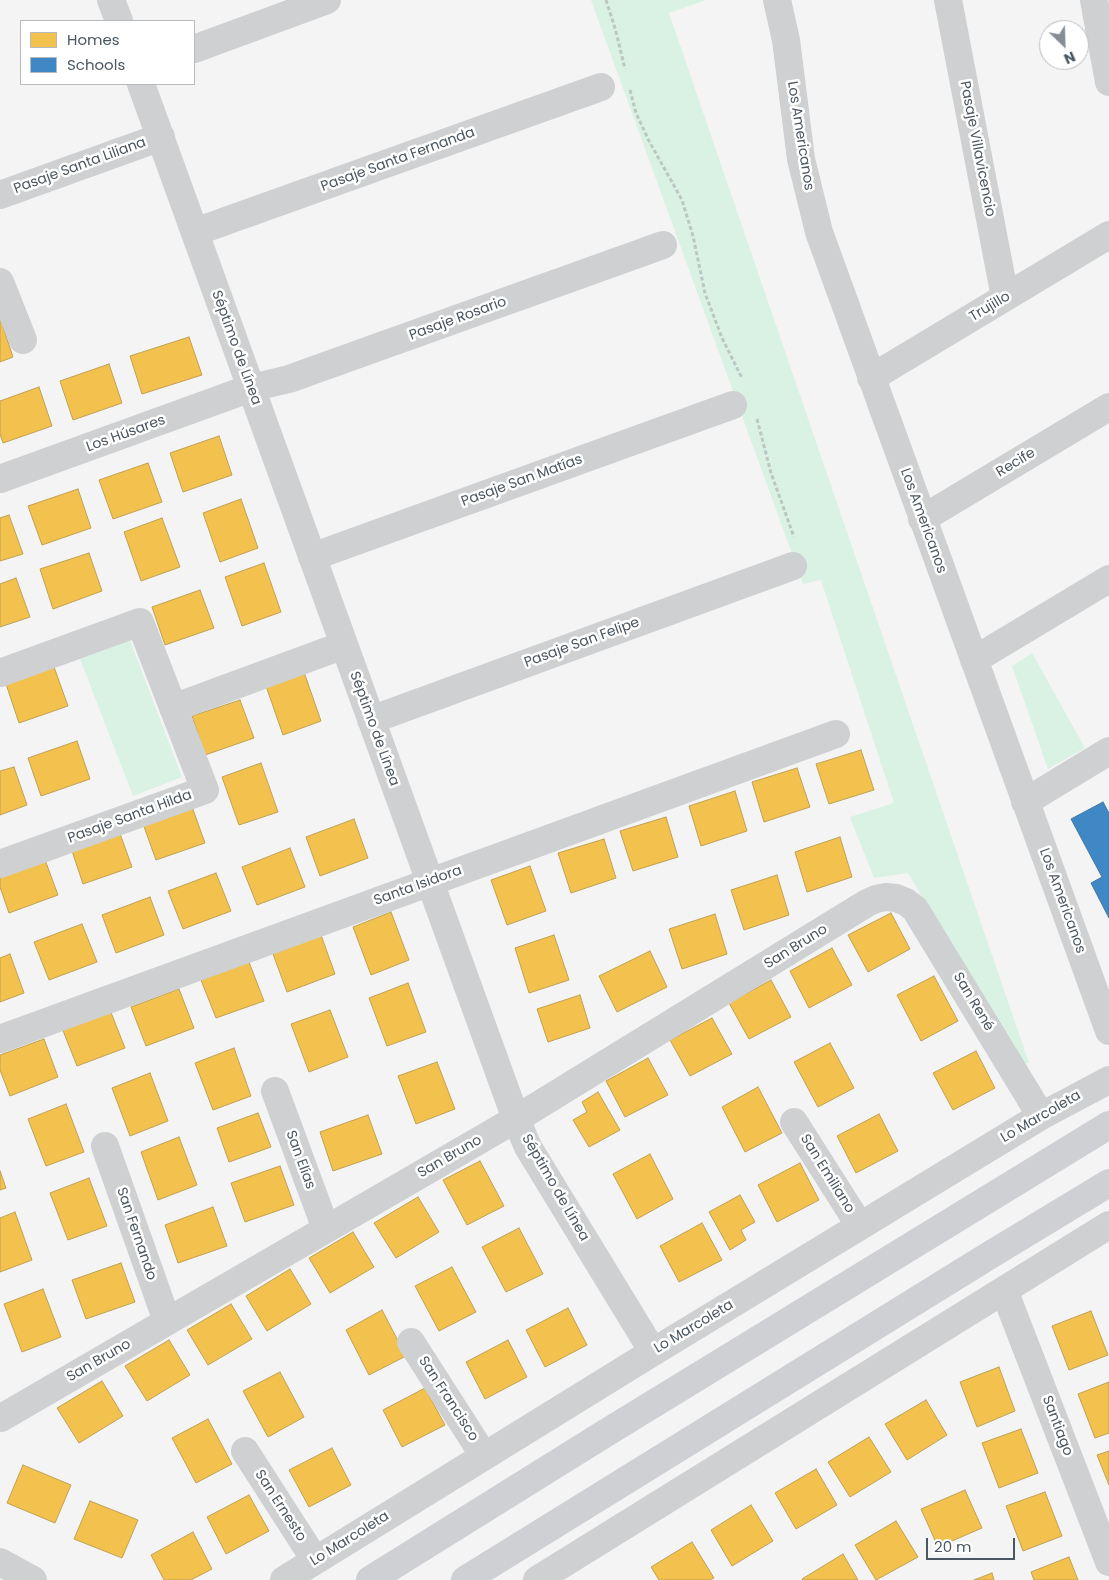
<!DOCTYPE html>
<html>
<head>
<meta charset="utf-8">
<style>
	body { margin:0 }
	#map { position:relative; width:1109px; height:1580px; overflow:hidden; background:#f4f4f4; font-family:Poppins,sans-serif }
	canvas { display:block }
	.legend { position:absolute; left:20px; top:20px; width:175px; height:65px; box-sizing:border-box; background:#fff; border:1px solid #b7bbc0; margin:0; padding:6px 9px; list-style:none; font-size:15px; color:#4a5661 }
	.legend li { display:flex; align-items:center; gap:10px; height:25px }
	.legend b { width:25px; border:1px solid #b7bbc0 }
	.north { position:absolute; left:1039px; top:20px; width:50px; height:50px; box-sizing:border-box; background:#fff; border:1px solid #b7bbc0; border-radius:50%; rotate:156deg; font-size:14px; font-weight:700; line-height:20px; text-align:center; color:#4a5661 }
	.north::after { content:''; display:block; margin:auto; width:18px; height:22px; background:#868d94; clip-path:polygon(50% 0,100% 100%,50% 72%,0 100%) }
	.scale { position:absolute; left:926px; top:1538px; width:89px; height:22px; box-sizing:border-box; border:2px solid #4a5661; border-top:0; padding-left:6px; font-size:15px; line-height:18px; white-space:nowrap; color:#4a5661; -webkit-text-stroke:4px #fff; paint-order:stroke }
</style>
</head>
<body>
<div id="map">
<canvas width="1109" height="1580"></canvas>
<ul class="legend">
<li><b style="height:14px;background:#f2c14e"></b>Homes</li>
<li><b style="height:14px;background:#3f88c5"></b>Schools</li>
</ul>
<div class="north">N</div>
<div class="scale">20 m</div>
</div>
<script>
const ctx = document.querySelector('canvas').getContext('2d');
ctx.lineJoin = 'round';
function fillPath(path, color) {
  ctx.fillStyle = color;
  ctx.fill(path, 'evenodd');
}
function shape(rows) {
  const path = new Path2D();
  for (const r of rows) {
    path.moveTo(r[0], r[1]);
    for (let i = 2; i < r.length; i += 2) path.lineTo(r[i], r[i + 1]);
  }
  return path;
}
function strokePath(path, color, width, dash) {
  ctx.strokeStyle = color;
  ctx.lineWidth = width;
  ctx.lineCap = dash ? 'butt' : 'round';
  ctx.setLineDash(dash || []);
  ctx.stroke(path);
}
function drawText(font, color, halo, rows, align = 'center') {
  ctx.font = font + ' Poppins,sans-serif';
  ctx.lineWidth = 5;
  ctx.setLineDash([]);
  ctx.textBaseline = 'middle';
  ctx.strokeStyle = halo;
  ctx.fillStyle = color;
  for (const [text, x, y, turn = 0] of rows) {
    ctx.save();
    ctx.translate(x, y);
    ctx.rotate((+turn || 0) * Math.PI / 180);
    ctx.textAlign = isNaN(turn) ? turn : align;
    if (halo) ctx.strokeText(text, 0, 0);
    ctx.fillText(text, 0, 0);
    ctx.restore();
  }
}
const green = shape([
	[591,0,706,0,669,13,1029,1063,1021,1063,908,873,874,878,850,817,894,803,821,580,803,584],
	[130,640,182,777,133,796,80,659],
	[1032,653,1085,748,1048,769,1012,666]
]);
const homes = shape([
	[0,318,13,357,0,362,0,318],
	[189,337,202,375,142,394,130,356,189,337],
	[109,364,122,403,73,420,60,381,109,364],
	[39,387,52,426,3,443,0,434,0,401,39,387],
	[219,436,232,475,183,492,170,453,219,436],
	[148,463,162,502,113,519,99,480,148,463],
	[78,489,91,528,42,545,28,506,78,489],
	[241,499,258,548,220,562,203,513,241,499],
	[9,515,23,554,0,561,0,518,9,515],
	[162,518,180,567,141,581,124,532,162,518],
	[89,553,102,591,53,609,40,569,89,553],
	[264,563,281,612,242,626,225,577,264,563],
	[16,578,30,617,0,627,0,584,16,578],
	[200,590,214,628,165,645,152,607,200,590],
	[54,667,68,706,19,723,6,684,54,667],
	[304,672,321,721,283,735,266,686,304,672],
	[240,700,254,738,205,755,192,716,240,700],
	[77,741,90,779,41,796,28,758,77,741],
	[861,750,874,790,829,804,816,764,861,750],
	[261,763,278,812,239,825,222,777,261,763],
	[14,767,27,805,0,815,0,771,14,767],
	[797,768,810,807,764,822,752,782,797,768],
	[735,791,747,831,701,846,689,806,735,791],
	[191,804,205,843,156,860,142,821,191,804],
	[666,817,678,857,633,871,620,831,666,817],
	[354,819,368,858,320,876,306,837,354,819],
	[118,828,132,867,83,884,70,845,118,828],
	[840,837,852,877,807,892,795,852,840,837],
	[604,839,616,878,571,893,558,853,604,839],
	[290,848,305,887,257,905,242,867,290,848],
	[44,857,58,895,9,913,0,887,0,872,44,857],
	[530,866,546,911,507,925,491,880,530,866],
	[216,873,231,911,183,929,168,891,216,873],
	[777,875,789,915,744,930,731,890,777,875],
	[150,897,164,935,116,953,102,915,150,897],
	[391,912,409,960,371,975,353,927,391,912],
	[891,913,910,949,868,972,848,935,891,913],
	[715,914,727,954,682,969,669,929,715,914],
	[82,924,97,962,49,980,34,942,82,924],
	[321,935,335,974,287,992,273,954,321,935],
	[554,935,569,980,529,993,515,948,554,935],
	[832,948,852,985,809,1008,790,971,832,948],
	[650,951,667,987,617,1012,599,976,650,951],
	[10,954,24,993,0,1002,0,958,10,954],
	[249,962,264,1001,216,1018,201,980,249,962],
	[934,976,958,1021,921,1041,897,995,934,976],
	[771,980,791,1017,749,1039,729,1003,771,980],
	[408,983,426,1032,387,1046,369,998,408,983],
	[179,989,194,1028,146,1046,131,1007,179,989],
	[580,995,590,1028,548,1042,537,1009,580,995],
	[110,1010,125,1048,77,1066,62,1028,110,1010],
	[330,1010,348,1057,309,1072,291,1024,330,1010],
	[712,1018,732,1054,690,1076,670,1040,712,1018],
	[44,1039,58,1077,10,1096,0,1070,0,1055,44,1039],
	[830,1043,854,1088,818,1107,794,1062,830,1043],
	[234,1048,251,1096,213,1110,195,1063,234,1048],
	[976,1051,995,1088,953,1110,933,1073,976,1051],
	[648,1058,668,1095,625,1117,606,1081,648,1058],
	[437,1062,455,1109,416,1124,398,1076,437,1062],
	[150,1073,168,1121,130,1136,112,1088,150,1073],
	[758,1087,782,1133,745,1152,722,1107,758,1087],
	[598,1092,620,1130,589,1147,573,1120,587,1112,582,1102,598,1092],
	[66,1104,84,1152,46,1166,28,1119,66,1104],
	[258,1113,271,1147,229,1162,217,1128,258,1113],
	[879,1114,898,1151,856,1173,837,1136,879,1114],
	[368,1115,382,1154,333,1171,320,1132,368,1115],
	[179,1137,197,1185,158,1200,141,1152,179,1137],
	[650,1154,673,1199,637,1219,613,1174,650,1154],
	[480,1161,504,1206,467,1225,443,1180,480,1161],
	[800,1163,819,1200,777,1222,758,1185,800,1163],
	[280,1166,294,1205,245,1222,231,1183,280,1166],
	[0,1171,6,1188,0,1190,0,1171],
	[89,1178,107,1226,68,1240,50,1193,89,1178],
	[740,1195,755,1222,741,1230,746,1240,730,1250,709,1212,740,1195],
	[418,1197,439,1232,396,1258,374,1223,418,1197],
	[213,1207,227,1246,178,1263,165,1225,213,1207],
	[15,1212,32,1260,0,1272,0,1218,15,1212],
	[702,1223,722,1260,679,1282,660,1246,702,1223],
	[519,1228,543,1274,506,1292,482,1247,519,1228],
	[353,1232,374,1267,330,1293,309,1258,353,1232],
	[121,1263,135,1302,86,1319,72,1280,121,1263],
	[452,1267,476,1312,439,1331,415,1286,452,1267],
	[290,1269,311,1304,267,1331,246,1296,290,1269],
	[43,1289,61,1337,22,1352,4,1304,43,1289],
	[231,1304,252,1339,208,1365,187,1330,231,1304],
	[568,1308,587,1345,545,1367,526,1330,568,1308],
	[382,1310,406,1356,369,1375,346,1330,382,1310],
	[1091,1311,1108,1355,1069,1370,1052,1326,1091,1311],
	[169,1340,190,1375,147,1401,125,1366,169,1340],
	[508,1340,527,1377,485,1399,466,1362,508,1340],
	[999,1367,1015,1411,977,1427,960,1382,999,1367],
	[280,1372,304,1417,268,1437,243,1391,280,1372],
	[102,1381,123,1416,79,1443,57,1408,102,1381],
	[1109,1382,1109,1433,1095,1438,1078,1394,1109,1382],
	[425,1388,445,1425,402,1447,383,1410,425,1388],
	[926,1400,947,1435,907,1460,885,1424,926,1400],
	[208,1419,232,1464,196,1483,172,1438,208,1419],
	[1021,1429,1038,1473,999,1488,982,1443,1021,1429],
	[869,1437,891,1472,850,1497,828,1462,869,1437],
	[332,1448,351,1485,309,1507,289,1470,332,1448],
	[1109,1451,1109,1485,1097,1455,1109,1451],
	[23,1465,71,1485,55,1523,7,1503,23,1465],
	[816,1469,837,1505,796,1529,775,1493,816,1469],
	[965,1490,982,1528,938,1547,921,1509,965,1490],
	[1045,1492,1062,1536,1023,1551,1006,1506,1045,1492],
	[249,1495,269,1531,226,1554,207,1517,249,1495],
	[90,1501,138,1520,122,1558,74,1539,90,1501],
	[751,1505,773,1541,732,1566,711,1530,751,1505],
	[896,1521,918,1557,876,1580,855,1545,896,1521],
	[193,1532,212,1569,191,1580,164,1580,151,1555,193,1532],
	[692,1542,714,1578,710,1580,659,1580,651,1567,692,1542],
	[843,1554,858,1580,803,1580,802,1579,843,1554],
	[1069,1557,1078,1580,1034,1580,1031,1572,1069,1557],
	[992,1573,994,1580,974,1580,992,1573]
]);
const schools = shape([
	[1103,802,1109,813,1109,918,1091,883,1102,877,1071,819,1103,802]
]);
const path = shape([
	[606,0,615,28,625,69],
	[630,90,636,113,649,141,682,200,693,236,705,293,722,338,742,378],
	[757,419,771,473,794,537]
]);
const street = shape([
	[111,0,119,21],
	[777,0,786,40,801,159,819,232,1109,1031],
	[948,0,1005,297],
	[1094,0,1109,82],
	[194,49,327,0],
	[141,84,516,1119,528,1147,653,1352],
	[0,195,161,137],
	[195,232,601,87],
	[0,282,23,340],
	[871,378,1109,235],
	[0,479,251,388,289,379,663,245],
	[922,519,1109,407],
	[312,557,733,405],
	[974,660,1109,579],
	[0,673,140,622,205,790,0,864],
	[173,708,344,645],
	[371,720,793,566],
	[1025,802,1109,751],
	[0,1039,836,734],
	[275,1091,326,1229],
	[794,1122,860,1226],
	[105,1146,167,1321],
	[1004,1290,1109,1562],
	[411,1342,484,1456],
	[1,1418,516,1119,867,903,876,899,886,897,896,898,906,902,915,909,1041,1116],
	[245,1451,315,1560],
	[0,1562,33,1580],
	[284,1580,653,1352,1041,1116,1109,1080],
	[537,1580,1109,1225]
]);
const secondary = shape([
	[370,1580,609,1431,1109,1125],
	[465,1580,990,1255,1109,1183]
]);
const streetNames = [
	["Los Americanos",800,136,81],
	["Pasaje Villavicencio",977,149,79],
	["Pasaje Santa Fernanda",398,160,-20],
	["Pasaje Santa Liliana",80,166,-20],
	["Trujillo",990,307,-31],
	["Pasaje Rosario",458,319,-20],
	["Séptimo de Línea",236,348,70],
	["Los Húsares",126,434,-20],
	["Recife",1016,463,-31],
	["Pasaje San Matías",522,481,-20],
	["Los Americanos",923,521,70],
	["Pasaje San Felipe",582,643,-20],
	["Séptimo de Línea",374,729,70],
	["Pasaje Santa Hilda",130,817,-20],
	["Santa Isidora",418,886,-20],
	["Los Americanos",1062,901,70],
	["San Bruno",796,947,-32],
	["San René",973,1002,59],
	["Lo Marcoleta",1041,1117,-30],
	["San Bruno",450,1157,-30],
	["San Elías",300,1160,70],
	["San Emiliano",827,1174,58],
	["Séptimo de Línea",555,1188,60],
	["San Fernando",136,1234,71],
	["Lo Marcoleta",694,1327,-31],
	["San Bruno",99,1361,-30],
	["San Francisco",448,1399,57],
	["Santiago",1057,1426,69],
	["San Ernesto",280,1506,57],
	["Lo Marcoleta",350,1539,-32]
];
fillPath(green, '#d9f2e3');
fillPath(homes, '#f2c14e');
strokePath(homes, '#c0a154', 1);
fillPath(schools, '#3f88c5');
strokePath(schools, '#4279a7', 1);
strokePath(path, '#bcc7c4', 3, [4, 2.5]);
strokePath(street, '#ced0d2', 28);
strokePath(secondary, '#ced0d4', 28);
drawText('14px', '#4a5661', '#fff', streetNames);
</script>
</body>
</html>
